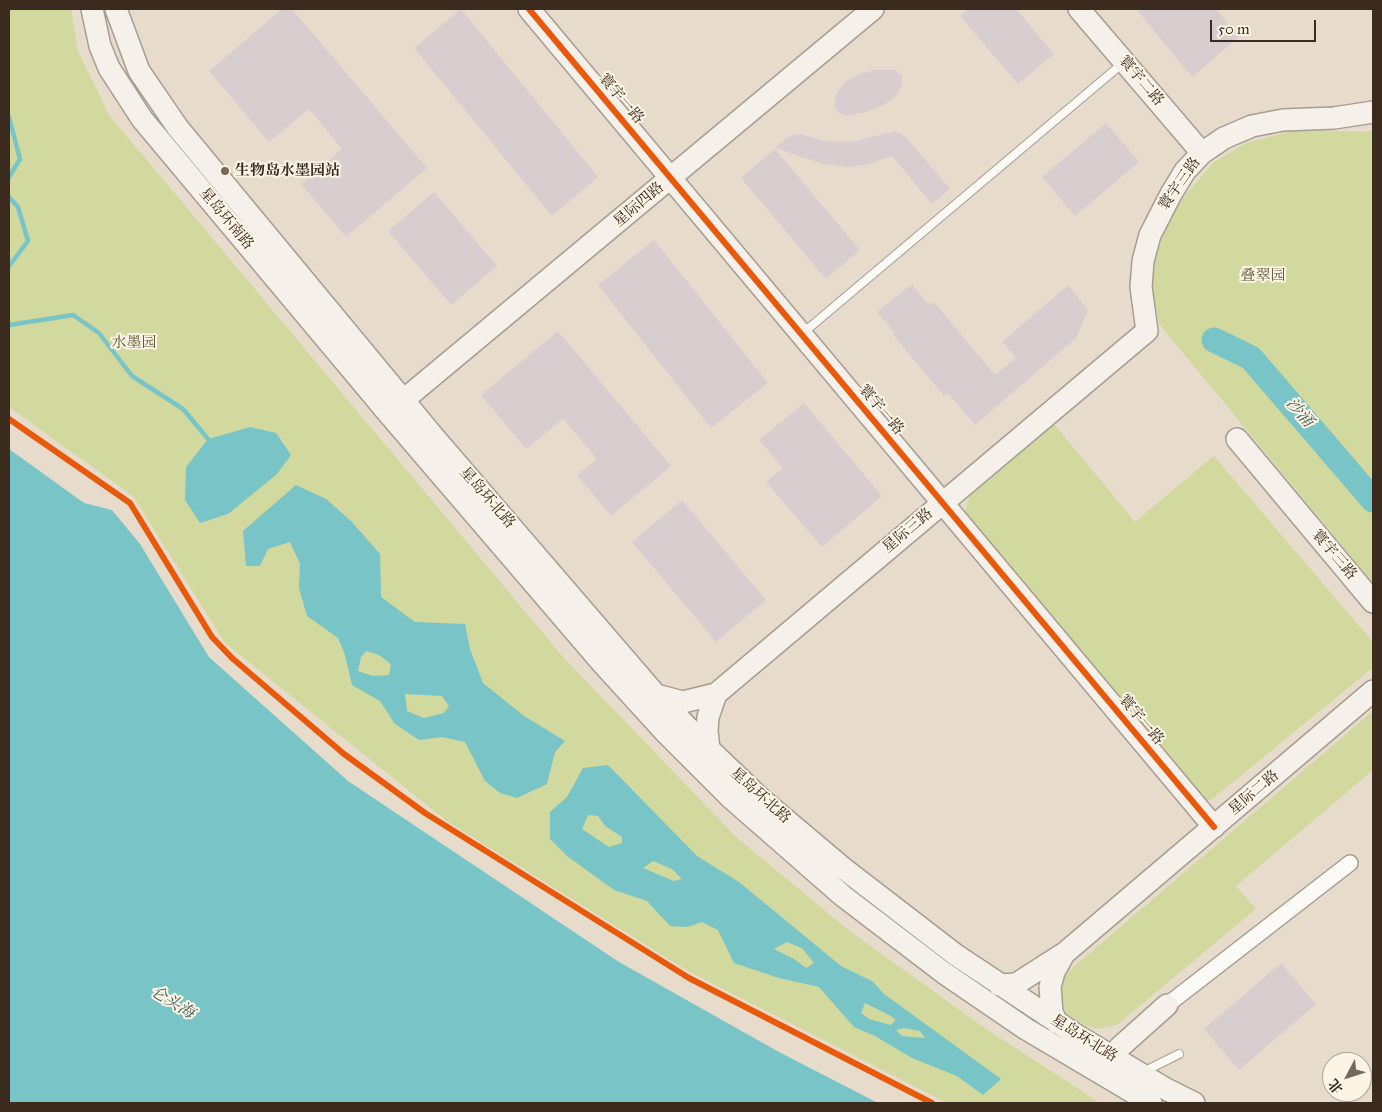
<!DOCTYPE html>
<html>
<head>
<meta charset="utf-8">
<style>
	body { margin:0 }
	#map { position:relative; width:1382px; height:1112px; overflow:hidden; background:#e7dccb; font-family:"IM FELL Great Primer","Noto Serif SC",serif }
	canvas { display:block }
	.frame { position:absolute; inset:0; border:10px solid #3b2a1e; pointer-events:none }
	.north { position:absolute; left:1322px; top:1052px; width:50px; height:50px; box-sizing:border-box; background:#fcf5e5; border:1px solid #afa495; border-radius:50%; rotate:230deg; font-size:14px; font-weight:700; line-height:20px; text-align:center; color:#3b2a1e }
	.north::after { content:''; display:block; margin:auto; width:18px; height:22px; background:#77685b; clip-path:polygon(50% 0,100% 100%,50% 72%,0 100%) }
	.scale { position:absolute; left:1210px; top:20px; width:106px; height:22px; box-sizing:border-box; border:2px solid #3b2a1e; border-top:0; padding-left:6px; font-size:15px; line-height:18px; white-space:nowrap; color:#3b2a1e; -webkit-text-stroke:4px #fcf5e5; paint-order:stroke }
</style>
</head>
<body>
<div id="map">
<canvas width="1382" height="1112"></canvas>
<div class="frame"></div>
<div class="north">北</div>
<div class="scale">50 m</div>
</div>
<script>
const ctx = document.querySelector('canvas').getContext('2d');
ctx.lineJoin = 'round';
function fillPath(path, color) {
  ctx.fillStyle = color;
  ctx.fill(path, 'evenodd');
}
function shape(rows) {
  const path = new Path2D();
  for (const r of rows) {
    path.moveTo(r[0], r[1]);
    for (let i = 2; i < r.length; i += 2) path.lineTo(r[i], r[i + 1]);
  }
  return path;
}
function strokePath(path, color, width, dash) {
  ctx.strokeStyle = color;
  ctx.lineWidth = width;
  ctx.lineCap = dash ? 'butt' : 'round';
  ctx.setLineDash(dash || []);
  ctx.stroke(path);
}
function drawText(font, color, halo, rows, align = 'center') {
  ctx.font = font + ' "IM FELL Great Primer","Noto Serif SC",serif';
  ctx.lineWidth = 4;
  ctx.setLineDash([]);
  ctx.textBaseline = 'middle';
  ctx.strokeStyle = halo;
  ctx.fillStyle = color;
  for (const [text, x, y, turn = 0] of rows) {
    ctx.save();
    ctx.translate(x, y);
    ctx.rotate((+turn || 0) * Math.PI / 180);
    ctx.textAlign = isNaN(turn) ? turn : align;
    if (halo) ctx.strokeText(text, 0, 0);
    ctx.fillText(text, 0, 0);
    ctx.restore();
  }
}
const green = shape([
	[9,9,71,9,78,51,109,115,564,658,738,839,851,932,983,1027,1097,1101,1095,1103,947,1103,688,971,448,822,225,643,133,496,9,407],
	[1299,129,1363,132,1373,130,1373,583,1160,325,1148,272,1166,218,1213,163,1246,143],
	[1054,424,1135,522,1214,456,1372,641,1373,666,1371,669,1211,800,1201,800,964,519,969,497],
	[1373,711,1373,770,1236,886,1256,909,1117,1025,1097,1029,1085,1025,1066,1013,1060,992,1062,981,1069,971]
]);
const water = shape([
	[250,427,276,433,291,455,277,474,228,514,200,523,185,500,186,467,208,439],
	[9,449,84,503,112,510,140,544,209,657,348,781,619,962,779,1052,878,1103,9,1103],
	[296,485,326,499,351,521,380,554,381,597,415,622,465,624,470,649,483,683,524,716,565,741,555,752,547,784,517,798,500,793,485,781,465,742,442,737,419,740,395,724,380,701,352,685,345,655,338,638,307,616,299,588,300,564,290,542,268,549,260,566,246,566,243,531],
	[366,651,379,655,391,664,389,675,373,676,358,671,361,657],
	[405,694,442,696,449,706,444,713,424,718,407,711],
	[608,765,697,856,739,882,841,966,872,981,884,994,1001,1079,983,1095,957,1076,912,1058,875,1036,854,1027,819,987,779,978,734,963,718,930,702,922,687,927,670,926,647,901,614,890,567,856,550,839,550,812,567,797,583,768],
	[588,815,598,816,605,826,622,837,622,843,609,847,582,829],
	[653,861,672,869,682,879,674,881,643,868],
	[787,942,802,948,814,963,806,968,794,959,774,949],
	[865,1003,889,1015,896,1020,891,1025,869,1019,861,1013],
	[904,1028,920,1031,925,1038,902,1036,896,1030]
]);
const stream = shape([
	[9,117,20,159,9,177],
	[9,197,18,207,28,241,9,266],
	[9,325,73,315,99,333,132,376,183,409,208,439]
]);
const river = shape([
	[1214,340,1251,358,1373,500]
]);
const building = shape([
	[282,9,292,9,427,168,346,237,301,184,342,149,309,109,269,142,209,71],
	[461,9,598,177,552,216,414,48],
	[968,9,1016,9,1054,54,1018,84,960,16],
	[1136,9,1216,9,1239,37,1192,77],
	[874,70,895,70,902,75,902,84,896,96,882,106,866,112,846,116,839,113,834,106,837,91,847,81,857,75],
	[1106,123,1139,162,1075,216,1042,177],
	[895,131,906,137,950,189,932,204,892,156,870,164,850,167,823,164,775,148,789,136,801,134,823,141,851,142],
	[775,149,860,250,826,279,741,178],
	[434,192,497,266,451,305,388,231],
	[654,240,768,383,711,428,598,285],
	[912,284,929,305,934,302,995,375,1016,358,1002,342,1068,285,1088,310,1076,338,975,425,948,393,944,396,893,335,895,333,877,312],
	[558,331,671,466,611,516,577,475,597,459,563,419,526,449,481,395],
	[804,403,882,496,822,547,766,482,783,468,759,440],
	[682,500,766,600,716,642,632,542],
	[1281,963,1316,1004,1239,1070,1204,1029]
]);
const lane = shape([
	[803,333,1123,63],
	[1143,1072,1179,1054]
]);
const street = shape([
	[1167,1005,1350,863]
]);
const secondary = shape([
	[92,9,100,46,109,68,142,119,388,413,602,663,664,731,731,798,843,896,944,973,1026,1029,1151,1103],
	[116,9,139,71,178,128,433,436,656,695,709,749,760,798,843,868,956,955,1078,1036,1166,1089,1194,1103],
	[529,9,1214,827],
	[1079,9,1202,153],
	[394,408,873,9],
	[1237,439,1373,602],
	[656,695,683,702,716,694,1147,331,1141,287,1143,261,1150,235,1171,194,1185,171,1202,153,1224,138,1252,126,1283,120,1334,118,1373,112],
	[709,749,707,731,708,717,716,694],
	[999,985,1016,984,1066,952,1373,691],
	[1057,1023,1052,1012,1050,987,1054,972,1064,954],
	[1104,1069,1120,1047,1167,1005]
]);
const cycleway = shape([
	[529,9,1214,827],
	[9,419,130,503,212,637,232,658,344,754,425,813,689,978,932,1103]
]);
const markers = [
	[225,171,5,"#77685b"]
];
const streetNames = [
	["寰宇二路",1141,81,50],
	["寰宇一路",621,99,50],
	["寰宇三路",1180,184,-55],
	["星际四路",639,205,-40],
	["星岛环南路",226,219,50],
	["寰宇一路",881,410,50],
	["星岛环北路",487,498,49],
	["星际三路",908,531,-40],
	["寰宇三路",1334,555,50],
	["寰宇一路",1141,720,50],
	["星际二路",1254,793,-40],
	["星岛环北路",760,796,42],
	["星岛环北路",1084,1039,32]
];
const poiNames = [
	["生物岛水墨园站",235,171]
];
const parkNames = [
	["叠翠园",1263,276],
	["水墨园",134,343]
];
const waterNames = [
	["沙涌",1299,413,49],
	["仑头海",172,1003,31]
];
fillPath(green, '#d1d99e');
fillPath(water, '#79c4c6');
strokePath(stream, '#79c4c6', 4.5);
strokePath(river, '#79c4c6', 25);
fillPath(building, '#d9cecf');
strokePath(lane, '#a59d92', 10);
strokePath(street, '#a59d92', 18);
strokePath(secondary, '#a59d92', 24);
strokePath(lane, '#fbfaf7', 8);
strokePath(street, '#fbfaf7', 15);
strokePath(secondary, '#f5f0ea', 21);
strokePath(cycleway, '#e8590c', 6);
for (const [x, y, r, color] of markers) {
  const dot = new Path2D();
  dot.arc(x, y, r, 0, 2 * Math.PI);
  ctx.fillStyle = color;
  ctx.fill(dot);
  strokePath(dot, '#fcf5e5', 2);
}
drawText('15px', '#3b2a1e', '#fcf5e5', streetNames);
drawText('bold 15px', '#3b2a1e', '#fcf5e5', poiNames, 'left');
drawText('15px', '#5c5535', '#fcf5e5', parkNames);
drawText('italic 16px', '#405c58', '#fcf5e5', waterNames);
</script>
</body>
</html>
